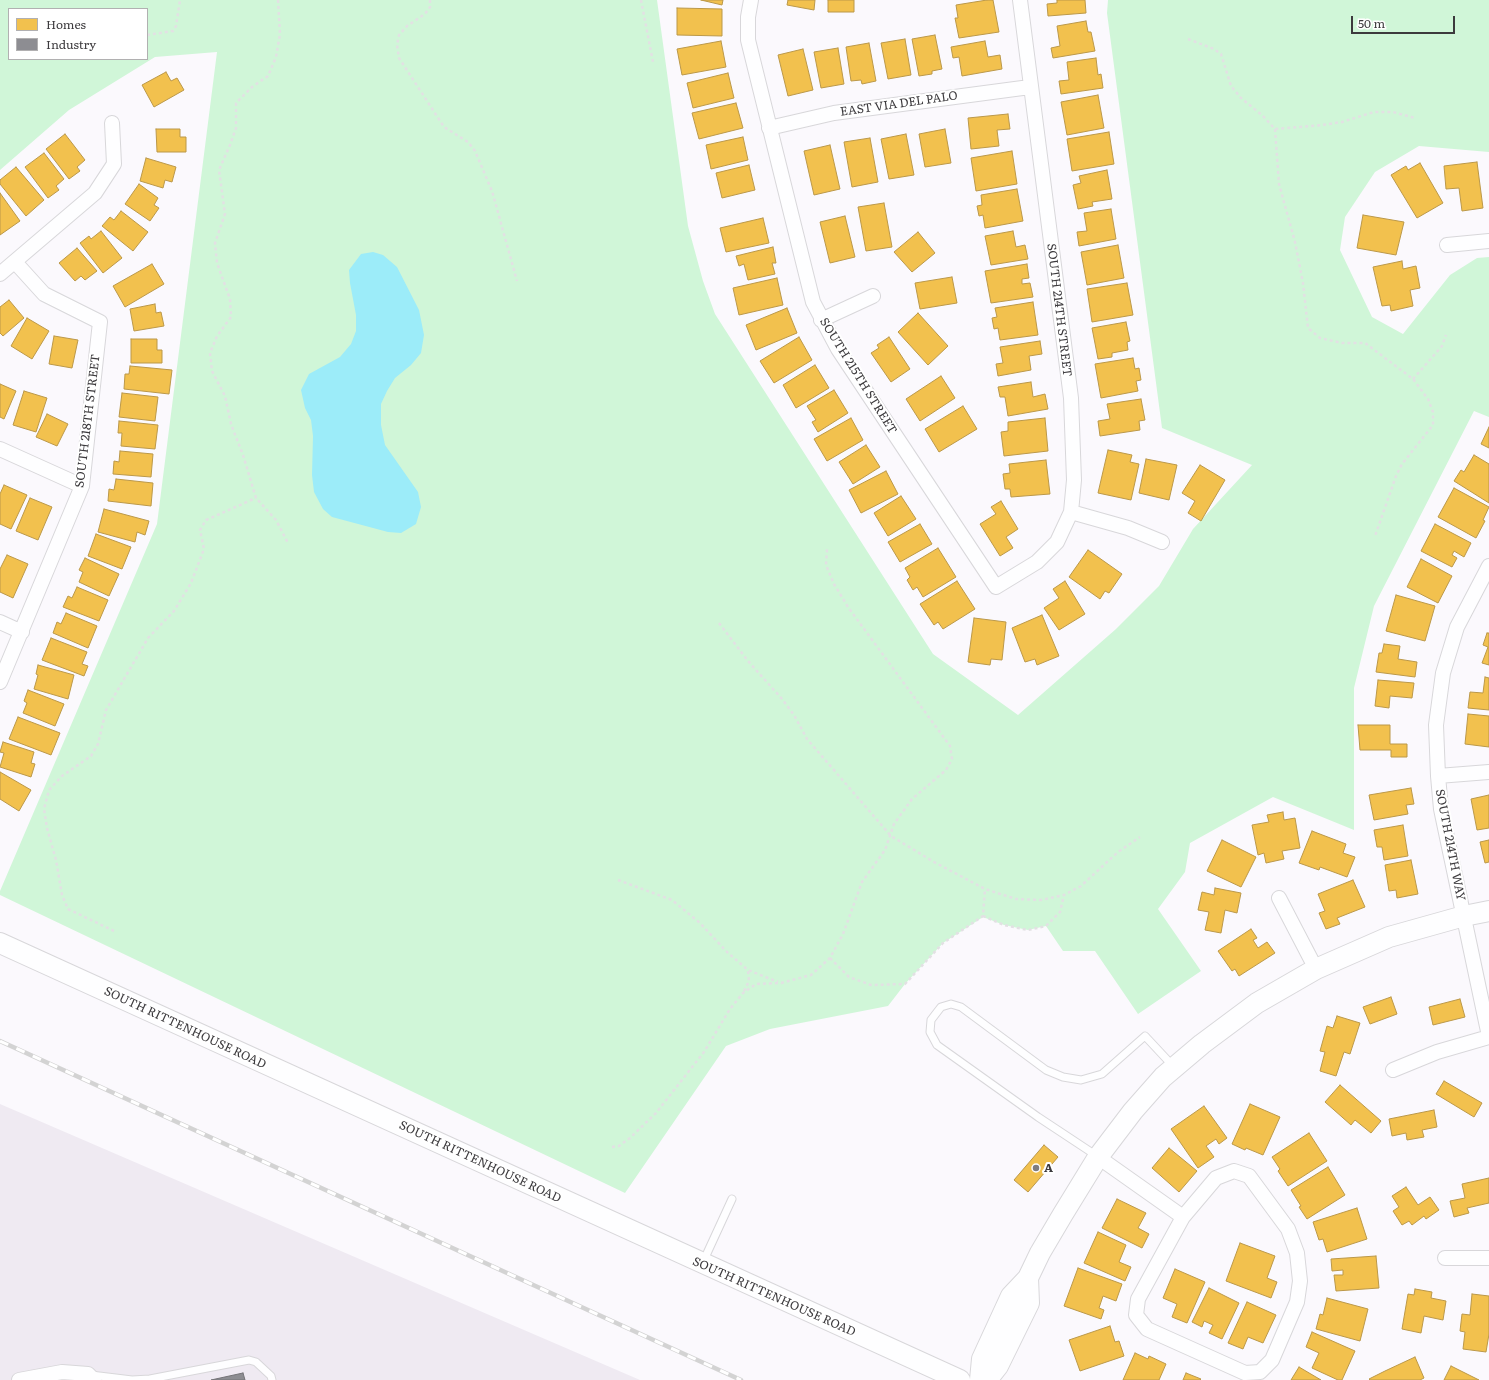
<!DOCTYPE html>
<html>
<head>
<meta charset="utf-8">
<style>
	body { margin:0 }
	#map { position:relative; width:1489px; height:1380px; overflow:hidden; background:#fbf9fd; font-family:Literata,serif }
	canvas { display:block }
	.legend { position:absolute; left:8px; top:8px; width:140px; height:52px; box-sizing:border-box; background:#fff; border:1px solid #b1b0b1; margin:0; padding:5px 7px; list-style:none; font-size:12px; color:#3c3a3d }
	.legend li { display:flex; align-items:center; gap:8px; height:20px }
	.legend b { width:20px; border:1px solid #b1b0b1 }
	.scale { position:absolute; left:1351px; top:16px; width:104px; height:18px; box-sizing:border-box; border:2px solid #3c3a3d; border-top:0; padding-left:5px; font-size:12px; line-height:14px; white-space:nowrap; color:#3c3a3d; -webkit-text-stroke:3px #fff; paint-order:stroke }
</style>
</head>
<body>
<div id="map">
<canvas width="1489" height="1380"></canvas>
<ul class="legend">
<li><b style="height:11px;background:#f2c14e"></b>Homes</li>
<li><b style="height:11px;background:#8d8d92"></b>Industry</li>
</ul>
<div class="scale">50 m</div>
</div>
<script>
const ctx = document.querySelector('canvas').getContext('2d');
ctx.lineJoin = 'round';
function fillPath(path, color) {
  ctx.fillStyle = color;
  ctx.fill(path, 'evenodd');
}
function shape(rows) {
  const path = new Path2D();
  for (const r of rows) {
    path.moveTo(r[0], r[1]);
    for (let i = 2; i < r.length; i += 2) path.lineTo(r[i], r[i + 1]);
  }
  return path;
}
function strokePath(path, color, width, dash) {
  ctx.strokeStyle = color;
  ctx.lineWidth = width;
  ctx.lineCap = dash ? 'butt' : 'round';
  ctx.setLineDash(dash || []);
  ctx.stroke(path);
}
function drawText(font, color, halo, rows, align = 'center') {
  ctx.font = font + ' Literata,serif';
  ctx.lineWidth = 4;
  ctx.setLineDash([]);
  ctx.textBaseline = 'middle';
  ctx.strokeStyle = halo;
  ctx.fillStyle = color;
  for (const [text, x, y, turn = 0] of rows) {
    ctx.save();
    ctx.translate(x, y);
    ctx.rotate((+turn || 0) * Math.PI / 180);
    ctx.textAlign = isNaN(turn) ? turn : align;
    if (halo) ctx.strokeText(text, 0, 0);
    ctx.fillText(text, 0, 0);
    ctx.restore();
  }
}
const built = shape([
	[0,1104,640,1380,0,1380]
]);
const green = shape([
	[0,0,657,0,688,226,703,281,715,314,933,654,1018,715,1116,629,1159,586,1193,529,1252,465,1162,428,1107,13,1108,0,1489,0,1489,152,1419,146,1375,172,1345,217,1340,250,1372,317,1403,334,1450,275,1477,258,1489,257,1489,417,1474,411,1374,606,1354,688,1354,830,1273,797,1190,843,1185,872,1158,909,1201,971,1138,1014,1095,951,1063,951,1046,926,1028,930,1004,925,983,917,943,943,905,984,888,1006,770,1029,726,1046,625,1193,0,895,0,891,157,524,217,52,155,57,69,110,0,170],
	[9,9,147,9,147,59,9,59]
]);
const water = shape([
	[373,252,383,255,397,267,419,310,424,335,421,353,411,365,395,378,387,391,381,404,381,425,385,445,418,492,421,507,416,524,401,533,388,532,332,517,323,509,314,492,312,475,313,436,311,420,305,408,301,390,309,374,340,357,351,344,356,331,356,315,350,283,349,270,361,254]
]);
const homes = shape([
	[701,0,723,0,722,5,701,0],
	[788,0,815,0,814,10,787,5,788,0],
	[828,0,854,0,854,12,828,12,828,0],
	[987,0,993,0,999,32,959,38,955,18,958,18,956,5,987,0],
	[1057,0,1085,0,1086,13,1048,16,1047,4,1057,3,1057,0],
	[677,8,722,9,722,36,677,35,677,8],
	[1086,21,1088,32,1091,32,1095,51,1053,58,1051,48,1060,46,1057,26,1086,21],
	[935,35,942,69,932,71,932,74,919,76,912,39,935,35],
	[905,39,911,75,888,79,881,43,905,39],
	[721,41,726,67,682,75,677,49,721,41],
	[985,41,988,57,1000,55,1002,69,962,76,959,57,953,58,951,47,985,41],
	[869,43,876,81,862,84,861,80,851,81,846,47,869,43],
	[838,48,844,84,821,88,814,52,838,48],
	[803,49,813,90,788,96,778,55,803,49],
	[1096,58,1098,75,1101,74,1103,88,1061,94,1059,81,1069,80,1067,62,1096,58],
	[166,72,171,81,177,78,184,90,154,107,142,85,166,72],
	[728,73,734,98,693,108,687,83,728,73],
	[1098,95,1104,128,1067,135,1061,102,1098,95],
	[736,103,743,128,699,139,692,113,736,103],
	[1008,114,1010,129,997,130,999,146,971,149,968,118,1008,114],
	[156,129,180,129,180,137,186,137,186,152,157,152,156,129],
	[945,129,951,163,925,167,919,134,945,129],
	[1109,132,1114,164,1072,171,1067,139,1109,132],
	[65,134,85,160,77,167,80,171,69,179,46,149,65,134],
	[906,134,914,175,889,179,881,139,906,134],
	[743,137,748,160,711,169,706,145,743,137],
	[870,138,878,182,852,187,844,142,870,138],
	[830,145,840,189,814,195,804,151,830,145],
	[1012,151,1017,184,976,191,971,158,1012,151],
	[44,153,64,179,56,186,59,190,48,198,25,167,44,153],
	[146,158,176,167,172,182,165,180,163,188,140,181,146,158],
	[1477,162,1483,208,1462,211,1459,188,1446,189,1444,166,1477,162],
	[1420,163,1443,203,1417,218,1391,175,1406,166,1408,170,1420,163],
	[749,165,755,190,722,198,716,173,749,165],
	[16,167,44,200,26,216,0,184,0,180,16,167],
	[1107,170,1112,199,1092,202,1093,206,1078,209,1073,185,1081,183,1079,176,1107,170],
	[139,184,158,198,154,205,159,208,150,221,125,204,139,184],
	[1017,189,1023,221,985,228,983,215,979,216,977,206,982,205,981,195,1017,189],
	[0,193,20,221,0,235,0,193],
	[884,203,892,247,866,251,858,207,884,203],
	[1111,209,1116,239,1079,246,1077,232,1087,231,1084,213,1111,209],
	[121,211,148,232,133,251,102,226,110,217,114,220,121,211],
	[1363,215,1404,222,1396,255,1357,248,1363,215],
	[845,216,855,257,830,263,820,222,845,216],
	[763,218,769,243,726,252,720,228,763,218],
	[101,231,122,258,103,273,80,243,89,236,91,239,101,231],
	[1013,231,1016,247,1025,245,1028,259,991,265,985,236,1013,231],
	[918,232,935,253,912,272,894,252,918,232],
	[1118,245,1124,278,1087,285,1081,252,1118,245],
	[773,247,776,263,772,263,775,274,748,280,744,264,739,266,736,256,773,247],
	[77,248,97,271,85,280,81,276,75,281,59,263,77,248],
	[1402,261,1403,269,1416,266,1420,288,1410,290,1413,306,1391,311,1390,305,1382,306,1373,267,1402,261],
	[152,264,164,284,125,307,113,286,152,264],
	[1027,264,1029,278,1022,279,1022,284,1030,283,1033,297,991,303,985,271,1027,264],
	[952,277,957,303,920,309,915,283,952,277],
	[777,278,783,305,739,315,733,288,777,278],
	[1127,283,1133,315,1092,322,1087,289,1127,283],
	[9,300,24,318,3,336,0,333,0,307,9,300],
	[1033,302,1038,335,1000,340,998,328,994,329,992,318,997,317,995,308,1033,302],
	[155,304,156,313,161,312,164,326,134,331,130,309,155,304],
	[787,308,797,333,756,350,746,325,787,308],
	[918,313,948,346,928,365,898,332,918,313],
	[27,318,49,331,32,359,11,346,27,318],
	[1126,322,1130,341,1127,342,1128,350,1112,353,1112,357,1098,359,1092,328,1126,322],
	[54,336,78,340,72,368,49,364,54,336],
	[799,337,812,360,774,383,760,361,799,337],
	[889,337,910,369,891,382,871,353,879,348,877,345,889,337],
	[131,339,157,339,157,350,162,350,162,363,131,363,131,339],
	[1040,341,1042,354,1029,356,1031,370,998,376,996,364,1003,363,1000,347,1040,341],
	[1133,358,1135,369,1139,368,1141,380,1136,381,1138,391,1101,398,1095,364,1133,358],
	[815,365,829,388,796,408,783,385,815,365],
	[130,366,172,370,169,394,124,389,125,374,129,374,130,366],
	[941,376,955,398,920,421,906,399,941,376],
	[1031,382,1033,397,1045,394,1048,409,1008,416,1005,397,1000,397,998,387,1031,382],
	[0,384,16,391,4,419,0,417,0,384],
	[834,390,848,413,818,432,812,422,816,420,807,406,834,390],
	[24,391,47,398,36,432,13,425,24,391],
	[122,393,158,397,155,421,119,417,122,393],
	[1141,399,1145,420,1139,421,1140,430,1100,436,1098,421,1110,419,1107,404,1141,399],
	[963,406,977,429,939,452,925,429,963,406],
	[47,414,68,424,57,446,36,437,47,414],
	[851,418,863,440,827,461,814,439,851,418],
	[1045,418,1048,451,1004,456,1001,432,1008,431,1008,422,1045,418],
	[119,421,158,425,155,449,121,446,122,433,118,433,119,421],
	[1489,427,1489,448,1481,444,1489,427],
	[866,445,880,467,853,484,839,462,866,445],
	[1108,450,1132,455,1130,462,1139,464,1131,500,1098,493,1108,450],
	[120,451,153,454,151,477,113,474,114,461,119,462,120,451],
	[1474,455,1489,464,1489,503,1454,481,1461,470,1464,472,1474,455],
	[1146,459,1177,465,1169,500,1139,493,1146,459],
	[1046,460,1050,494,1011,497,1010,489,1005,489,1003,474,1010,473,1009,464,1046,460],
	[1200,465,1225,480,1201,521,1188,513,1195,501,1182,493,1200,465],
	[886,471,898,494,861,513,849,490,886,471],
	[116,479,153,483,151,506,108,501,109,489,114,490,116,479],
	[4,485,27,495,11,529,0,524,0,494,4,485],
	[1454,488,1489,507,1483,520,1485,521,1476,538,1438,517,1454,488],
	[901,496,916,519,888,536,874,513,901,496],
	[30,498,52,507,38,540,16,531,30,498],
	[1001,501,1018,529,1006,537,1013,548,1000,556,980,524,996,514,991,507,1001,501],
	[104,509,149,521,145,535,137,532,135,542,98,532,104,509],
	[920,524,932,544,900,562,888,542,920,524],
	[1435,524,1471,543,1464,557,1454,551,1452,555,1457,558,1452,567,1421,551,1435,524],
	[96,534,131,547,122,569,88,556,96,534],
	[938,548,956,577,923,597,917,587,913,590,907,580,910,577,905,568,938,548],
	[1088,550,1122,574,1109,593,1105,591,1100,599,1069,577,1088,550],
	[7,555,28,564,13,598,0,592,0,569,7,555],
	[85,558,119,574,109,596,79,582,83,572,79,570,85,558],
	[1421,559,1452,576,1438,603,1407,587,1421,559],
	[957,581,975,609,943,629,938,622,934,625,920,604,957,581],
	[1065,581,1085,614,1059,630,1044,608,1059,598,1053,589,1065,581],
	[77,587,108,600,99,621,63,607,68,596,72,598,77,587],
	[1396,595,1435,606,1425,641,1386,631,1396,595],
	[66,613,97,626,88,648,53,633,57,622,61,624,66,613],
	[1042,615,1059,656,1037,665,1035,659,1025,662,1012,628,1042,615],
	[974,618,1006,622,1002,660,991,659,990,665,968,662,974,618],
	[1487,633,1489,633,1489,665,1482,663,1488,647,1483,645,1487,633],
	[51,638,87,652,82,664,88,666,84,676,42,660,51,638],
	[1384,644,1400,646,1398,659,1417,662,1415,677,1376,672,1379,653,1382,653,1384,644],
	[38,665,74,675,68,699,34,689,38,675,36,674,38,665],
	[1485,677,1489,678,1489,710,1468,708,1470,692,1483,693,1485,677],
	[1378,680,1414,683,1412,698,1390,696,1389,708,1375,706,1378,680],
	[28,690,64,704,55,726,23,713,27,703,24,701,28,690],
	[1468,714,1489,716,1489,747,1465,744,1468,714],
	[18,717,60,733,51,755,9,739,18,717],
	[1358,725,1390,725,1390,744,1407,744,1407,757,1391,757,1391,750,1360,750,1358,725],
	[3,742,34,752,31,763,35,764,31,777,0,767,4,753,0,752,3,742],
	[0,772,31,790,19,811,0,799,0,772],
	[1411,788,1414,804,1406,805,1408,814,1374,820,1369,795,1411,788],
	[1489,795,1489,828,1477,830,1471,799,1489,795],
	[1283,812,1284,820,1295,818,1300,848,1282,851,1284,859,1266,863,1264,853,1258,855,1252,825,1269,822,1267,815,1283,812],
	[1403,825,1408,856,1384,860,1382,847,1377,847,1374,830,1403,825],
	[1312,831,1346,844,1343,853,1355,857,1347,877,1320,867,1319,870,1299,863,1312,831],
	[1222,840,1256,857,1241,887,1207,871,1222,840],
	[1489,840,1489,862,1485,863,1480,842,1489,840],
	[1411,860,1418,894,1397,898,1396,890,1389,891,1385,865,1411,860],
	[1353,880,1365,907,1337,918,1340,924,1326,929,1319,913,1325,911,1318,894,1353,880],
	[1215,888,1241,893,1237,913,1225,910,1221,933,1205,930,1209,912,1198,910,1202,892,1214,895,1215,888],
	[1251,929,1257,938,1253,940,1258,948,1267,942,1275,953,1239,976,1235,969,1232,971,1218,951,1251,929],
	[1391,997,1397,1014,1370,1024,1363,1007,1391,997],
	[1460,999,1465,1017,1433,1025,1429,1007,1460,999],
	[1337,1016,1360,1023,1350,1054,1344,1052,1336,1076,1320,1071,1325,1052,1320,1051,1327,1026,1333,1028,1337,1016],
	[1444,1081,1482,1103,1474,1117,1436,1094,1444,1081],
	[1340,1085,1381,1121,1371,1133,1355,1120,1351,1125,1325,1102,1340,1085],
	[1250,1104,1280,1117,1263,1155,1246,1148,1245,1150,1232,1144,1250,1104],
	[1204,1106,1227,1138,1219,1144,1216,1139,1206,1146,1214,1157,1198,1168,1171,1129,1204,1106],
	[1434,1110,1437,1127,1422,1130,1424,1137,1407,1140,1406,1133,1392,1136,1389,1119,1434,1110],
	[1309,1133,1327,1161,1288,1186,1278,1171,1280,1169,1272,1157,1309,1133],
	[1044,1145,1058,1157,1028,1192,1014,1180,1044,1145],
	[1169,1148,1197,1171,1179,1192,1152,1168,1169,1148],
	[1328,1167,1345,1195,1307,1219,1299,1207,1301,1206,1291,1190,1328,1167],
	[1489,1178,1489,1203,1467,1208,1469,1213,1454,1217,1450,1201,1465,1198,1462,1184,1489,1178],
	[1406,1187,1418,1205,1430,1197,1439,1210,1426,1219,1424,1216,1412,1225,1409,1221,1402,1225,1393,1211,1399,1207,1392,1196,1406,1187],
	[1117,1199,1146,1213,1138,1228,1149,1234,1142,1248,1102,1228,1117,1199],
	[1357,1208,1367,1239,1327,1252,1323,1239,1319,1240,1313,1222,1357,1208],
	[1098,1232,1126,1245,1119,1262,1131,1267,1125,1281,1084,1263,1098,1232],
	[1240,1243,1275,1256,1267,1278,1277,1282,1271,1298,1226,1281,1240,1243],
	[1376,1256,1379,1288,1336,1291,1334,1275,1343,1275,1343,1270,1332,1271,1331,1259,1376,1256],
	[1078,1268,1122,1284,1116,1301,1103,1296,1099,1308,1104,1310,1101,1319,1064,1306,1078,1268],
	[1175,1269,1205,1282,1187,1323,1172,1317,1177,1304,1163,1298,1175,1269],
	[1209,1288,1239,1303,1222,1339,1209,1333,1213,1325,1204,1321,1202,1327,1192,1322,1209,1288],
	[1415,1289,1432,1292,1431,1298,1446,1301,1443,1320,1424,1316,1421,1333,1402,1329,1408,1294,1414,1295,1415,1289],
	[1472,1294,1489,1296,1489,1334,1486,1352,1463,1349,1465,1332,1460,1331,1462,1314,1470,1315,1472,1294],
	[1327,1298,1368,1309,1360,1341,1316,1329,1320,1314,1323,1315,1327,1298],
	[1247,1302,1276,1315,1263,1343,1248,1337,1243,1349,1228,1343,1247,1302],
	[1110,1326,1115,1342,1119,1341,1124,1356,1080,1371,1069,1340,1110,1326],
	[1312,1332,1355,1351,1342,1380,1338,1380,1312,1368,1319,1353,1306,1347,1312,1332],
	[1135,1353,1148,1359,1149,1356,1166,1364,1159,1380,1123,1380,1135,1353],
	[1415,1357,1424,1378,1420,1380,1370,1380,1369,1379,1385,1371,1415,1357],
	[1451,1366,1479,1380,1444,1380,1451,1366],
	[1299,1367,1321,1380,1291,1380,1299,1367],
	[1186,1373,1201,1379,1200,1380,1183,1380,1186,1373]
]);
const industry = shape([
	[243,1373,245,1380,211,1380,243,1373]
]);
const path = shape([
	[278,0,280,34,276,57,268,76,252,87,236,103,236,128,230,145,219,170,225,214,215,243,217,263,230,299,231,317,217,336,210,353,212,371,225,396,231,424,243,455,256,498,276,520,288,543],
	[430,0,430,7,425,14,407,26,399,35,397,45,399,58,444,127,468,142,475,151,492,191,517,281],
	[641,0,653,62],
	[147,35,173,31,176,26,180,0],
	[1188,39,1214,49,1221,54,1231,86,1241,98,1263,116,1275,129,1322,125,1342,122,1374,112,1393,112,1415,118],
	[1275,129,1279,184,1295,242,1303,283,1308,328,1320,338,1342,343,1365,343,1413,379,1428,399,1433,412,1433,425,1402,464,1396,476,1375,536],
	[1413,379,1442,346,1446,335],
	[719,623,748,661,782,699,794,715,807,739,891,836,934,862,985,889,1016,899,1041,900,1064,895,1081,886,1118,852,1140,837],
	[618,880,672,900,700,923,727,952,748,970,778,982],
	[983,916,1004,925,1028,930,1046,926,1060,912,1064,895],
	[114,931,68,909,62,895,56,860,47,828,44,809,49,790,62,776,91,756,98,744,106,710,148,638,174,611,191,583,204,549,200,530,206,520,256,498],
	[830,958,849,977,871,985,905,984,943,943,983,916,985,889],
	[744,991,749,981,748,970],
	[612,1147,619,1146,630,1138,656,1113,704,1052,730,1009,743,993,756,984,781,983,811,975,830,958,843,934,862,882,885,850,894,824,912,799,946,770,952,759,950,746,848,607,834,584,826,565,827,549]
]);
const lane = shape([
	[1097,1156,1038,1117,937,1045,930,1032,931,1020,941,1007,951,1004,961,1007,1046,1070,1063,1077,1081,1080,1102,1074,1145,1036,1173,1066],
	[703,1262,732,1199],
	[91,1375,132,1380,150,1379,150,1380],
	[150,1379,249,1360,256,1362,271,1376,272,1380]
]);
const street = shape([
	[751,0,748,17,748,40,813,302,838,349,996,587,1037,562,1057,542,1071,512,1074,480,1071,398,1020,0],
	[769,128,834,113,1030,87],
	[1447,245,1489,241],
	[0,274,95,193,114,164,112,123],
	[821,320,873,296],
	[0,449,82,486],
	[1071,512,1128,528,1162,542],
	[1489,566,1457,627,1443,673,1436,725,1438,776,1441,809,1489,1036],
	[0,622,22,632],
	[0,682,82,486,100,322,44,294,15,262],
	[1438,776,1489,772],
	[1279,898,1316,969],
	[1393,1070,1437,1052,1489,1037],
	[1098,1157,1183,1217],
	[1234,1171,1249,1176,1288,1229,1297,1253,1300,1281,1297,1302,1272,1360,1260,1372,1245,1373,1147,1329,1136,1315,1138,1299,1183,1217,1216,1178,1234,1171],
	[1445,1258,1489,1258],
	[19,1380,62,1372,88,1374,94,1380]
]);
const secondary = shape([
	[0,943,960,1380],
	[980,1380,982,1359,1011,1296,1028,1278,1040,1253,1063,1214,1098,1157,1133,1111,1163,1077,1202,1044,1257,1003,1316,969,1389,937,1464,916,1489,911],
	[987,1380,998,1366,1029,1303,1028,1278]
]);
const rail = shape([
	[0,1041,741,1380]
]);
const markers = [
	[1036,1168,4,"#7f7d80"]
];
const streetNames = [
	["EAST VIA DEL PALO",899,104,-8],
	["SOUTH 214TH STREET",1059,310,83],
	["SOUTH 215TH STREET",858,376,58],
	["SOUTH 218TH STREET",88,421,-83],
	["SOUTH 214TH WAY",1450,845,79],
	["SOUTH RITTENHOUSE ROAD",185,1028,25],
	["SOUTH RITTENHOUSE ROAD",480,1162,25],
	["SOUTH RITTENHOUSE ROAD",774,1297,24]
];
const poiNames = [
	["A",1044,1168]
];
fillPath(built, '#efeaf2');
fillPath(green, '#d0f6d8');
fillPath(water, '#9cecf9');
fillPath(homes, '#f2c14e');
strokePath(homes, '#bb9849', 1);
fillPath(industry, '#8d8d92');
strokePath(industry, '#757478', 1);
strokePath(lane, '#d8d7da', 9);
strokePath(street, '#d8d7da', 16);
strokePath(secondary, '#d8d7da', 22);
strokePath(path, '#e2e1e3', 2.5, [3, 3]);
strokePath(lane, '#fefeff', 7);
strokePath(street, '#fefeff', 14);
strokePath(secondary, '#fefeff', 20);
strokePath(rail, '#d3d3d3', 4.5);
strokePath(rail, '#fff', 3, [9]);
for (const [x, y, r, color] of markers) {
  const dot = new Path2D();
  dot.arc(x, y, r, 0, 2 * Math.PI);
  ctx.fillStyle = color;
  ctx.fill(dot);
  strokePath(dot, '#fff', 1.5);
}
drawText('12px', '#3c3a3d', '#fff', streetNames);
drawText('bold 12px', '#3c3a3d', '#fff', poiNames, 'left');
</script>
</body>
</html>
